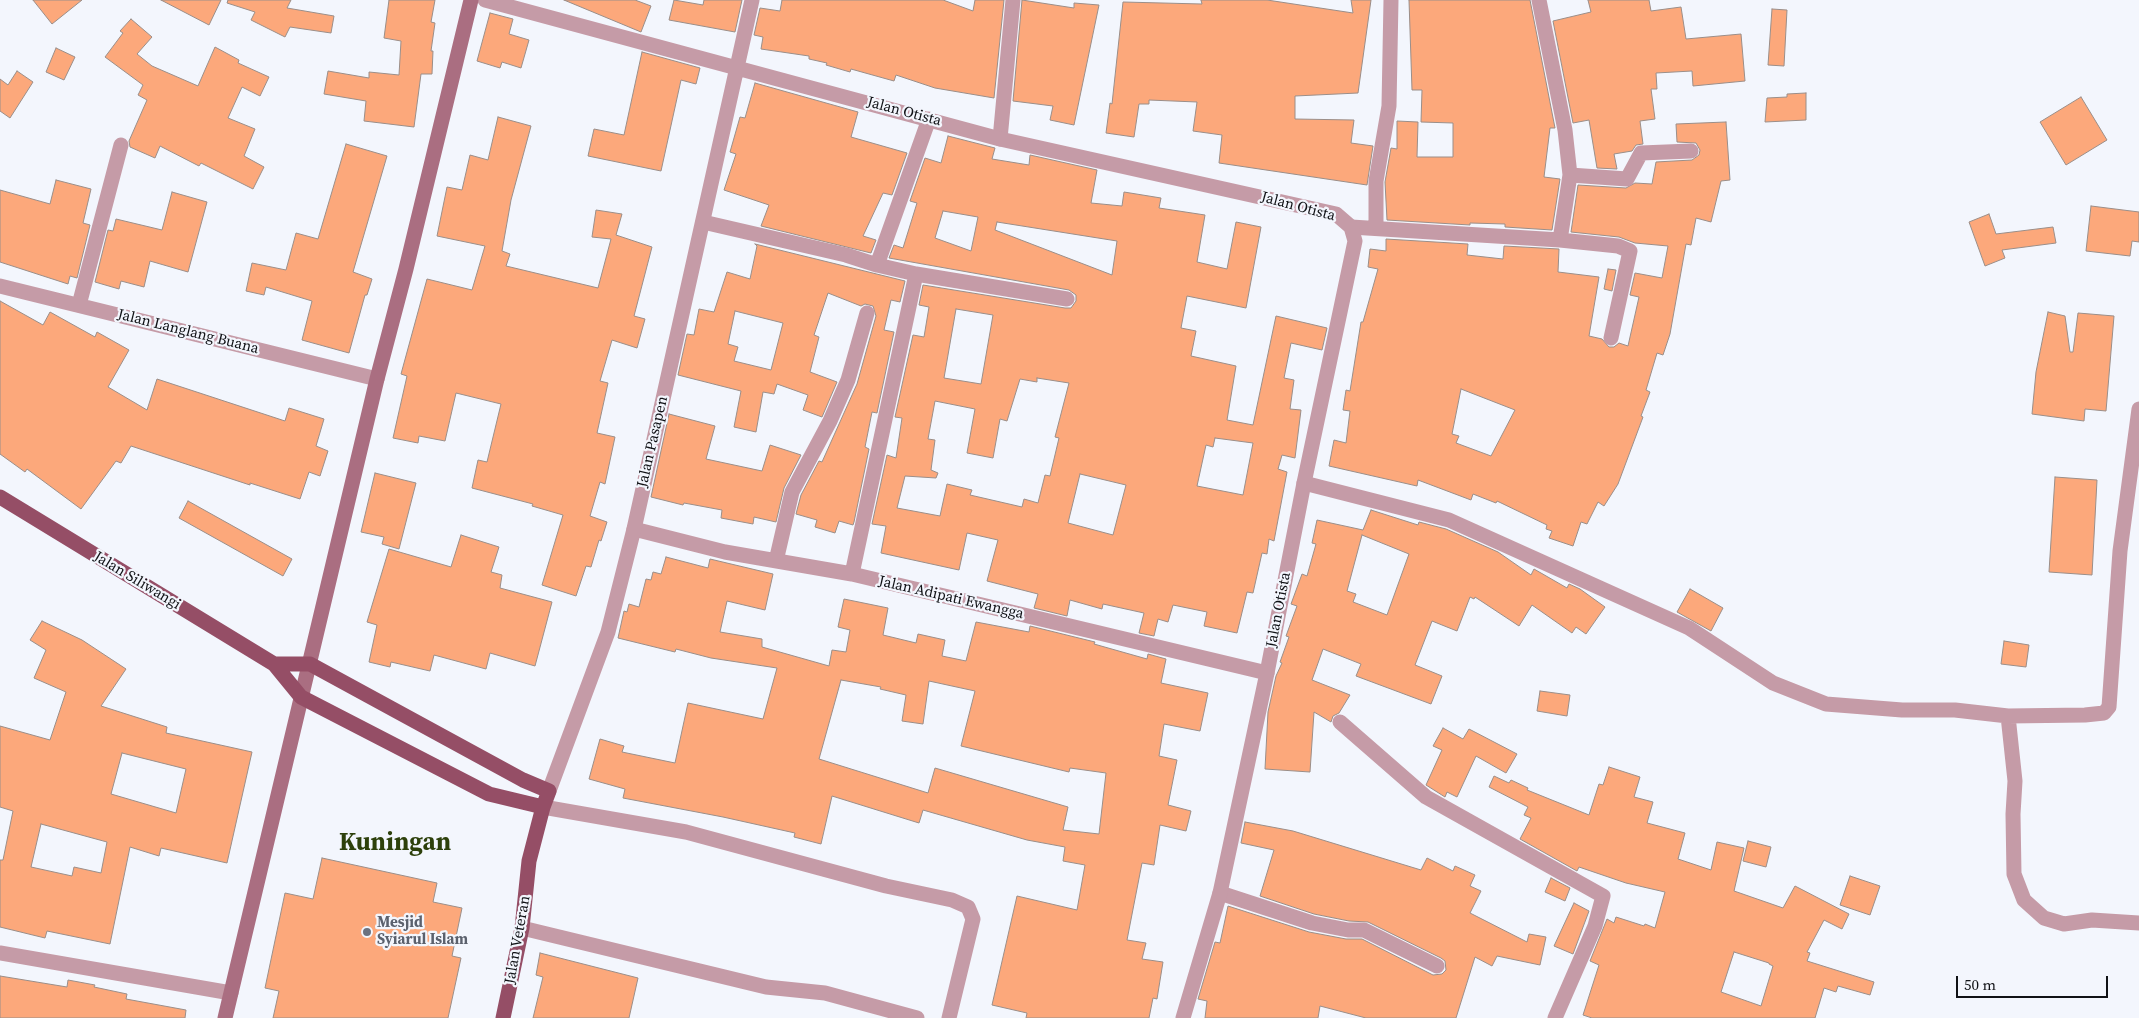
<!DOCTYPE html>
<html>
<head>
<meta charset="utf-8">
<style>
	body { margin:0 }
	#map { position:relative; width:2139px; height:1018px; overflow:hidden; background:#f3f6fd; font-family:"Source Serif 4",serif }
	canvas { display:block }
	.scale { position:absolute; left:1956px; top:976px; width:152px; height:22px; box-sizing:border-box; border:2px solid #101216; border-top:0; padding-left:6px; font-size:15px; line-height:18px; white-space:nowrap; color:#101216; -webkit-text-stroke:4px #f3f6fd; paint-order:stroke }
</style>
</head>
<body>
<div id="map">
<canvas width="2139" height="1018"></canvas>
<div class="scale">50 m</div>
</div>
<script>
const ctx = document.querySelector('canvas').getContext('2d');
ctx.lineJoin = 'round';
function fillPath(path, color) {
  ctx.fillStyle = color;
  ctx.fill(path, 'evenodd');
}
function shape(rows) {
  const path = new Path2D();
  for (const r of rows) {
    path.moveTo(r[0], r[1]);
    for (let i = 2; i < r.length; i += 2) path.lineTo(r[i], r[i + 1]);
  }
  return path;
}
function strokePath(path, color, width, dash) {
  ctx.strokeStyle = color;
  ctx.lineWidth = width;
  ctx.lineCap = dash ? 'butt' : 'round';
  ctx.setLineDash(dash || []);
  ctx.stroke(path);
}
function drawText(font, color, halo, rows, align = 'center') {
  ctx.font = font + ' "Source Serif 4",serif';
  ctx.lineWidth = 4.5;
  ctx.setLineDash([]);
  ctx.textBaseline = 'middle';
  ctx.strokeStyle = halo;
  ctx.fillStyle = color;
  for (const [text, x, y, turn = 0] of rows) {
    ctx.save();
    ctx.translate(x, y);
    ctx.rotate((+turn || 0) * Math.PI / 180);
    ctx.textAlign = isNaN(turn) ? turn : align;
    if (halo) ctx.strokeText(text, 0, 0);
    ctx.fillText(text, 0, 0);
    ctx.restore();
  }
}
const building = shape([
	[33,0,82,0,52,24,33,0],
	[161,0,221,0,209,25,161,0],
	[228,0,291,0,287,8,334,16,331,33,290,27,285,37,251,20,255,12,227,3,228,0],
	[389,0,435,0,431,22,435,23,431,51,433,51,432,74,421,74,414,127,364,121,366,101,324,94,328,71,369,78,369,72,399,75,401,41,384,38,389,0],
	[564,0,635,0,651,6,641,32,564,0],
	[674,0,703,5,704,0,742,0,735,32,669,20,674,0],
	[782,0,943,0,973,11,975,0,1004,0,994,98,935,88,896,75,894,81,851,69,850,72,826,65,827,63,809,59,809,56,761,49,763,37,754,35,760,8,780,11,782,0],
	[1022,0,1074,8,1074,3,1099,5,1074,125,1050,120,1053,106,1013,101,1022,0],
	[1201,0,1267,0,1353,13,1351,0,1371,0,1358,93,1295,96,1295,119,1354,120,1351,143,1373,146,1367,185,1219,163,1222,135,1193,131,1197,102,1149,100,1149,104,1139,104,1134,137,1106,133,1110,103,1112,104,1123,2,1202,4,1201,0],
	[1409,0,1530,0,1555,128,1550,128,1544,177,1560,179,1552,230,1505,227,1505,224,1470,223,1470,225,1387,220,1385,182,1391,148,1397,149,1397,121,1418,122,1417,157,1453,157,1453,123,1421,122,1422,90,1412,90,1409,0],
	[1588,0,1649,0,1651,11,1681,7,1686,39,1741,34,1745,81,1693,86,1692,71,1656,73,1657,89,1651,89,1655,119,1640,121,1643,144,1636,145,1632,151,1614,154,1617,169,1597,168,1589,120,1573,123,1553,21,1591,12,1588,0],
	[1772,9,1787,10,1784,66,1768,65,1772,9],
	[490,13,513,19,509,34,529,40,521,68,502,62,500,68,477,61,490,13],
	[131,19,152,37,137,54,152,66,198,86,215,47,239,60,238,63,269,77,260,96,242,87,228,118,255,129,244,156,264,167,253,189,201,163,199,166,160,146,155,158,130,147,129,141,147,100,138,95,143,85,105,57,123,33,120,31,131,19],
	[56,48,75,57,64,80,46,72,56,48],
	[642,52,700,68,696,84,681,80,661,171,588,156,594,129,624,135,642,52],
	[17,71,33,82,10,118,0,111,0,79,8,85,17,71],
	[755,83,858,112,851,137,907,153,892,195,883,193,863,236,876,240,871,253,761,226,769,205,724,190,736,154,730,152,740,117,745,118,755,83],
	[1806,93,1806,120,1765,122,1767,98,1787,97,1787,94,1806,93],
	[2081,97,2107,140,2066,165,2040,122,2081,97],
	[498,117,531,126,511,200,502,251,510,254,506,266,598,288,611,239,592,237,596,210,622,214,616,235,652,247,634,316,645,319,637,348,612,340,600,381,608,383,597,433,615,437,605,484,600,482,590,516,607,522,601,541,599,540,591,567,586,566,576,596,542,585,563,515,532,506,533,504,472,488,478,460,487,462,501,404,456,393,445,441,419,436,418,443,393,438,407,376,401,374,427,279,472,290,485,246,437,236,447,187,462,190,470,155,488,160,498,117],
	[1726,122,1730,180,1721,181,1711,222,1696,218,1691,245,1686,244,1670,334,1663,355,1657,353,1646,390,1650,392,1641,416,1643,417,1618,484,1604,506,1598,502,1587,524,1581,522,1573,546,1549,538,1552,531,1546,529,1547,525,1497,501,1496,503,1473,494,1471,500,1418,480,1417,486,1329,466,1334,440,1346,443,1350,411,1343,410,1346,390,1350,391,1361,322,1363,322,1378,269,1368,267,1370,249,1386,251,1386,239,1468,244,1467,255,1503,259,1504,246,1559,249,1558,272,1599,277,1589,336,1602,339,1609,347,1614,347,1619,343,1628,346,1639,297,1630,295,1635,273,1662,278,1668,246,1635,243,1619,237,1571,232,1578,185,1626,188,1635,183,1652,184,1656,162,1692,160,1699,155,1700,150,1696,143,1677,142,1676,124,1726,122],
	[1461,389,1515,410,1491,456,1456,443,1459,436,1452,434,1461,389],
	[948,136,995,148,992,159,1029,165,1030,155,1097,170,1091,203,1122,206,1124,192,1161,198,1159,208,1205,215,1197,262,1227,269,1236,222,1261,227,1246,308,1187,296,1181,328,1196,331,1191,356,1236,366,1227,420,1253,425,1276,316,1327,328,1322,350,1291,343,1284,378,1294,380,1290,409,1301,410,1295,458,1282,455,1278,469,1287,472,1274,541,1269,539,1267,554,1262,553,1253,593,1247,592,1237,633,1204,626,1207,612,1173,605,1168,622,1158,619,1154,636,1139,633,1144,613,1103,604,1102,609,1070,600,1067,616,1034,608,1038,594,987,581,998,540,967,533,959,570,881,553,886,526,872,524,887,455,896,458,902,418,895,417,913,335,924,337,929,307,919,305,923,285,1065,308,1071,308,1076,301,1076,295,1069,290,889,258,894,245,903,248,917,203,910,201,925,158,941,163,948,136],
	[943,211,978,217,971,251,935,238,943,211],
	[997,222,1117,241,1112,275,995,230,997,222],
	[956,309,993,315,981,384,944,378,956,309],
	[1037,378,1069,383,1055,437,1059,438,1050,476,1045,475,1038,503,1024,499,1022,507,970,495,972,490,947,484,940,516,897,508,905,476,936,478,938,473,931,470,935,440,928,439,935,401,975,409,967,453,993,458,1000,419,1007,421,1020,379,1037,382,1037,378],
	[1215,438,1253,443,1243,495,1197,486,1206,445,1213,447,1215,438],
	[1080,474,1126,485,1113,535,1068,523,1080,474],
	[346,144,387,156,353,272,372,279,367,295,365,295,349,353,302,340,312,301,266,287,264,295,246,291,252,263,286,270,296,233,318,239,346,144],
	[56,180,91,189,83,223,90,225,77,278,70,276,68,284,0,262,0,190,50,204,56,180],
	[172,192,207,202,188,272,150,261,144,287,121,281,119,289,95,282,108,230,113,231,116,219,162,230,172,192],
	[2091,206,2139,212,2139,242,2132,241,2130,256,2086,251,2091,206],
	[1989,214,1996,234,2053,227,2056,243,2002,250,2005,258,1985,266,1969,222,1989,214],
	[755,244,905,281,900,302,891,300,884,330,894,332,877,413,872,412,865,447,869,449,854,522,853,525,839,521,835,533,815,527,817,520,796,514,801,495,819,461,822,462,857,384,876,316,873,306,865,304,861,306,828,293,814,335,819,337,810,372,837,382,822,417,803,410,808,395,777,384,774,394,763,392,756,432,734,427,741,391,678,375,687,334,694,335,699,309,714,312,727,272,750,279,757,246,755,244],
	[735,311,783,323,771,370,734,361,738,347,728,344,735,311],
	[1608,269,1616,270,1612,291,1604,289,1608,269],
	[0,301,43,325,50,312,95,337,97,332,129,350,108,387,147,410,157,379,285,421,289,408,324,419,316,446,328,451,320,476,309,472,300,499,250,483,250,485,131,446,121,463,116,461,81,509,27,469,25,472,0,454,0,301],
	[2048,312,2065,316,2070,352,2073,352,2078,313,2114,316,2106,411,2085,409,2084,421,2032,414,2036,372,2048,312],
	[669,414,715,426,706,459,762,471,770,445,801,455,784,488,776,522,754,517,753,524,721,518,722,510,684,503,683,505,651,497,669,414],
	[375,473,416,483,399,549,382,544,384,537,361,532,375,473],
	[2055,477,2097,480,2092,575,2049,572,2055,477],
	[188,501,292,559,283,576,179,518,188,501],
	[1371,510,1418,525,1419,522,1446,529,1498,552,1531,575,1534,569,1567,588,1569,584,1580,589,1605,607,1586,634,1576,627,1572,633,1532,605,1519,626,1475,597,1474,599,1470,597,1457,631,1432,621,1415,665,1442,676,1431,704,1356,676,1361,664,1323,649,1312,680,1350,695,1339,713,1333,716,1331,722,1314,712,1310,772,1265,769,1268,712,1276,676,1282,663,1280,662,1289,637,1286,636,1297,606,1291,604,1302,574,1307,576,1316,544,1312,543,1317,520,1363,530,1371,510],
	[1362,535,1409,554,1387,615,1353,602,1356,594,1347,591,1362,535],
	[461,535,499,547,491,572,502,575,500,588,552,602,535,666,490,653,486,669,434,655,430,671,391,662,390,667,369,662,377,625,367,622,389,549,451,567,461,535],
	[666,557,708,568,710,559,773,574,765,610,727,601,720,632,762,639,762,647,829,666,832,650,846,652,850,630,838,627,844,599,888,608,883,635,916,643,918,634,945,640,942,656,966,661,976,622,1029,632,1030,626,1095,642,1094,644,1147,659,1148,654,1166,659,1161,683,1208,693,1200,731,1164,724,1159,756,1177,760,1168,805,1191,811,1186,831,1160,825,1154,865,1142,863,1127,940,1146,943,1142,959,1163,962,1157,999,1153,998,1149,1018,1026,1018,1027,1013,992,1005,1017,896,1077,910,1085,865,1063,861,1065,847,1027,840,923,810,919,823,832,796,821,844,794,837,795,833,723,817,623,798,625,789,589,779,600,739,624,746,622,752,675,763,688,703,763,719,777,668,711,658,676,649,675,652,618,638,624,611,627,612,629,604,639,607,646,579,651,580,653,572,661,574,666,557],
	[841,680,881,687,880,689,906,695,902,721,923,724,929,681,975,691,961,746,1069,772,1070,768,1106,773,1099,834,1063,830,1068,807,935,768,928,793,819,759,841,680],
	[1690,589,1723,608,1711,631,1677,612,1690,589],
	[42,621,82,640,126,669,101,706,167,727,166,733,252,752,227,863,161,848,159,856,130,847,110,944,47,931,45,938,0,927,0,860,3,860,13,811,0,807,0,726,50,740,66,692,34,678,46,650,30,640,42,621],
	[122,753,186,769,176,813,111,794,122,753],
	[41,824,107,842,101,873,74,867,72,876,31,867,41,824],
	[2004,641,2029,645,2026,667,2001,664,2004,641],
	[1540,691,1570,695,1567,716,1537,711,1540,691],
	[1443,728,1463,739,1469,729,1517,754,1506,773,1476,756,1457,797,1447,792,1445,797,1426,785,1442,750,1433,746,1443,728],
	[1609,767,1640,777,1634,797,1653,802,1647,823,1685,833,1678,859,1711,870,1717,842,1744,848,1734,891,1783,908,1795,886,1849,914,1842,929,1824,920,1807,952,1810,953,1807,961,1874,982,1870,995,1838,986,1836,992,1824,988,1815,1018,1592,1018,1583,1015,1599,965,1590,961,1607,919,1614,923,1616,917,1644,926,1645,924,1655,928,1665,892,1626,883,1579,867,1577,871,1520,839,1531,818,1524,815,1528,807,1489,787,1494,776,1509,783,1511,780,1528,788,1527,790,1589,815,1599,784,1603,785,1609,767],
	[1734,952,1769,963,1769,964,1773,966,1761,1006,1721,992,1734,952],
	[1245,822,1293,831,1421,870,1427,858,1453,871,1455,866,1475,875,1470,886,1481,891,1470,913,1527,942,1529,934,1546,937,1540,965,1497,956,1492,966,1475,957,1456,1018,1366,1018,1320,1006,1318,1018,1205,1018,1207,1001,1198,999,1215,942,1220,943,1228,906,1309,932,1346,939,1362,939,1433,975,1442,974,1446,970,1445,961,1441,958,1368,922,1349,921,1314,914,1260,896,1274,850,1241,843,1245,822],
	[1748,841,1771,847,1766,867,1743,861,1748,841],
	[322,858,437,883,433,902,462,908,452,956,461,958,448,1018,273,1018,279,991,265,988,285,893,313,899,322,858],
	[1850,876,1880,886,1870,915,1840,905,1850,876],
	[1551,878,1570,888,1565,901,1545,892,1551,878],
	[1574,903,1589,911,1573,954,1554,946,1574,903],
	[540,953,638,978,629,1018,533,1018,543,977,536,975,540,953],
	[0,976,67,987,68,980,95,985,94,987,127,994,126,999,186,1010,185,1018,0,1018,0,976]
]);
const minor = shape([
	[1539,0,1565,130,1570,175,1560,240],
	[1000,139,1013,0],
	[1570,175,1627,179,1641,153,1691,151],
	[703,222,846,255,877,265,929,119],
	[1351,227,1560,240,1618,246,1630,251,1611,338],
	[1376,228,1376,181,1389,106,1391,0],
	[877,265,916,274,1067,299],
	[0,286,377,379],
	[79,305,121,145],
	[1304,483,1449,520,1689,628,1773,683,1826,704,1902,710,1955,710,2008,716,2085,715,2104,713,2109,707,2120,551,2139,409],
	[634,529,725,552,852,574,1267,673],
	[776,561,792,492,830,421,848,380,867,313],
	[852,574,916,274],
	[2008,716,2015,781,2013,814,2014,874,2024,900,2044,918,2064,924,2092,920,2139,923],
	[1340,722,1426,797,1603,896,1595,926,1555,1018],
	[543,807,686,832,886,886,952,900,968,907,973,919,949,1018],
	[1220,893,1312,923,1348,930,1364,930,1437,966],
	[522,928,766,987,825,993,917,1018],
	[0,953,231,993]
]);
const tertiary = shape([
	[485,0,1000,139,1336,214,1351,227,1355,241,1304,483,1267,673,1220,893,1183,1018],
	[549,791,608,632,634,529,752,0]
]);
const secondary = shape([
	[225,1018,377,379,406,269,471,0]
]);
const primary = shape([
	[0,497,274,664,301,697,489,794,543,807],
	[274,664,310,664,523,780,549,791,543,807,529,861,522,928,503,1018]
]);
const markers = [
	[367,932,5,"#6b7280"]
];
const streetNames = [
	["Jalan Otista",904,112,15],
	["Jalan Otista",1298,207,15],
	["Jalan Langlang Buana",188,332,14],
	["Jalan Pasapen",653,442,-77],
	["Jalan Siliwangi",137,581,31],
	["Jalan Adipati Ewangga",951,598,13],
	["Jalan Otista",1279,610,-79],
	["Jalan Veteran",518,940,-80]
];
const worshipNames = [
	["Mesjid",377,923],
	["Syiarul Islam",377,940]
];
const townNames = [
	["Kuningan",395,844]
];
fillPath(building, '#fca87b');
strokePath(building, '#9a8e89', 1);
strokePath(minor, '#c59ba7', 15);
strokePath(tertiary, '#c59ba7', 15);
strokePath(secondary, '#aa6e81', 15);
strokePath(primary, '#954e66', 15);
for (const [x, y, r, color] of markers) {
  const dot = new Path2D();
  dot.arc(x, y, r, 0, 2 * Math.PI);
  ctx.fillStyle = color;
  ctx.fill(dot);
  strokePath(dot, '#f3f6fd', 2);
}
drawText('15px', '#101216', '#f3f6fd', streetNames);
drawText('bold 15px', '#5b616d', '#f3f6fd', worshipNames, 'left');
drawText('bold 25px', '#2d400b', '#f3f6fd', townNames);
</script>
</body>
</html>
